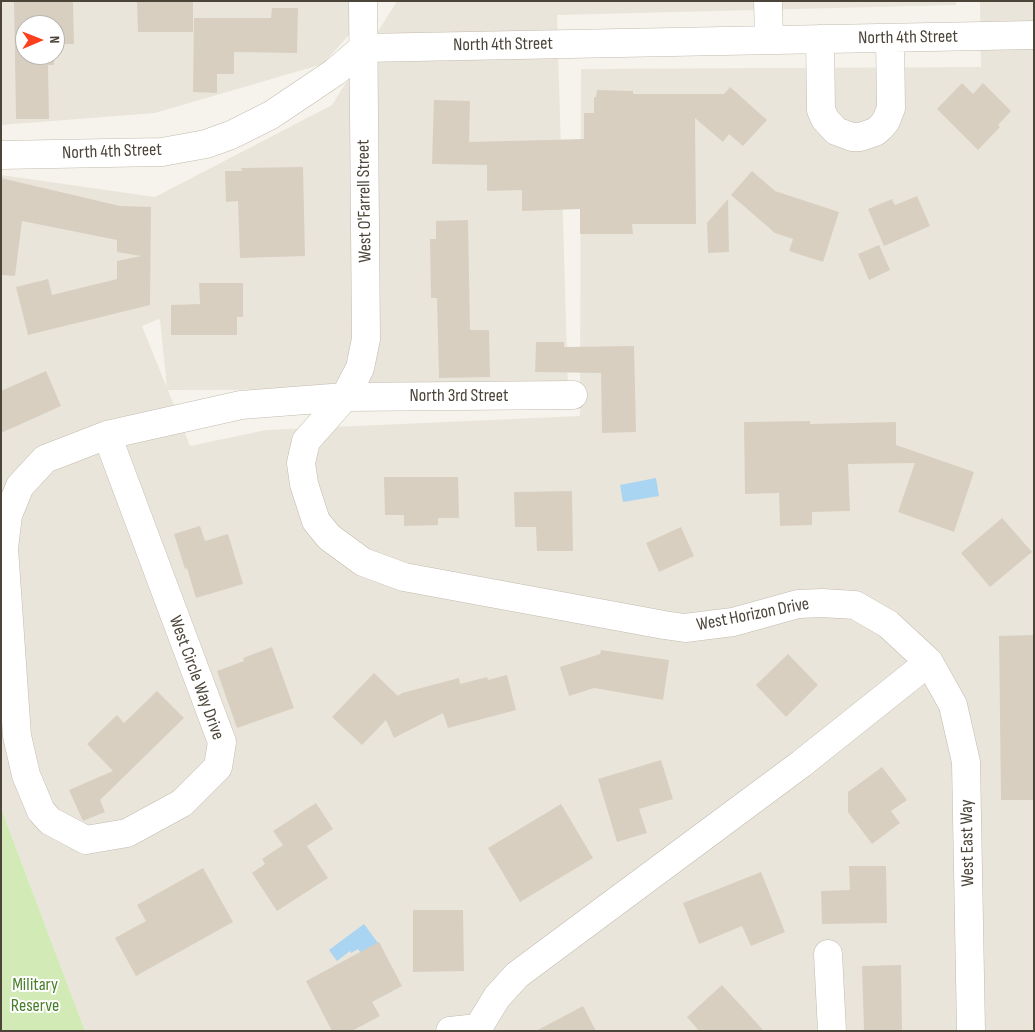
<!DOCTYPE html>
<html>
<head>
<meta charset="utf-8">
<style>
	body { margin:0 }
	#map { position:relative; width:1035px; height:1032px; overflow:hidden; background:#f6f3ec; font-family:"Sofia Sans Condensed",sans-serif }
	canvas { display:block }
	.frame { position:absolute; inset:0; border:2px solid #4b4439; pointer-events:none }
	.north { position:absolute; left:15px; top:15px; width:50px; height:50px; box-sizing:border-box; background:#fff; border:1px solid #b7b4b0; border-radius:50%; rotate:89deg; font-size:14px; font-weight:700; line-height:20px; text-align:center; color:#4b4439 }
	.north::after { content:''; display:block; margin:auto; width:18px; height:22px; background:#fc3f1d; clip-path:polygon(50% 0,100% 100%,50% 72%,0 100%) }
</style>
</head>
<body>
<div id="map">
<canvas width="1035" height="1032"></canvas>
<div class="frame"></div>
<div class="north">N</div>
</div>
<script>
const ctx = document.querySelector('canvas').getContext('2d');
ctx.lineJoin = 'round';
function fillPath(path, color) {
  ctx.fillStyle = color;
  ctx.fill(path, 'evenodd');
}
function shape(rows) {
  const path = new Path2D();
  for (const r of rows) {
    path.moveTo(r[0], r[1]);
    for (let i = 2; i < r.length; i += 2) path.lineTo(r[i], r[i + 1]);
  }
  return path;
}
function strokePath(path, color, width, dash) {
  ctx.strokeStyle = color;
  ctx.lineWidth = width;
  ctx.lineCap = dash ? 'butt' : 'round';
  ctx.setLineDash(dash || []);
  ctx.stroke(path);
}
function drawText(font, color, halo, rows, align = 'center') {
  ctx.font = font + ' "Sofia Sans Condensed",sans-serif';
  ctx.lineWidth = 4;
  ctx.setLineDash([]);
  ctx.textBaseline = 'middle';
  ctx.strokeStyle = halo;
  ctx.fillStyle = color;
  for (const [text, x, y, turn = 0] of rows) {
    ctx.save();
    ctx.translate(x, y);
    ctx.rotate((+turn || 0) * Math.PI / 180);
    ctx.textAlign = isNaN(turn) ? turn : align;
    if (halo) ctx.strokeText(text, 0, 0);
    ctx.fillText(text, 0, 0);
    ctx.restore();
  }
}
const residential = shape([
	[1,1,379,1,323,64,155,113,1,125],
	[25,25,55,25,55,55,25,55],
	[397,1,956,1,956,5,557,15,568,389,168,390,190,446,266,430,580,416,581,69,981,67,980,1,1034,1,1034,1031,85,1031,1,808,1,175,155,197,332,105],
	[159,319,160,320,167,388,142,326]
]);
const green = shape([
	[1,808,30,885,85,1031,1,1031]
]);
const water = shape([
	[656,478,659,496,623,502,620,485],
	[364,924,378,943,363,955,358,949,351,953,350,951,337,961,329,950]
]);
const building = shape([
	[14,1,73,1,74,44,55,44,55,25,25,25,25,55,54,55,54,65,48,65,49,119,16,119],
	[137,1,193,1,193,32,138,32],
	[272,8,298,8,297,53,234,52,234,74,217,74,217,93,193,92,194,18,271,18],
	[962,83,973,94,983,83,1011,111,998,125,1000,127,978,150,937,109],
	[730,87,767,120,743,146,729,134,723,142,695,118,696,224,632,224,633,234,580,234,580,209,522,211,522,190,487,191,487,165,432,164,434,100,470,101,469,142,584,139,584,113,594,113,594,97,596,97,597,90,633,91,633,94,724,94],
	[303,167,305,256,240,258,238,201,226,202,225,171,242,171,241,168],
	[752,171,775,191,839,212,823,262,789,251,793,239,775,233,731,195],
	[1,178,120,206,151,207,150,305,28,335,16,287,48,279,52,295,117,279,117,261,141,256,117,252,117,240,22,221,15,276,1,275],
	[917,196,930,226,884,246,868,209,892,199,895,205],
	[728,199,729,252,708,253,707,223],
	[468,220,470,330,489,330,490,377,439,378,437,298,431,298,430,239,436,239,436,221],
	[879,245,890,270,869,280,858,254],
	[199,283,243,283,243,317,237,317,237,335,171,335,171,305,200,304],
	[536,342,564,342,564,347,634,346,636,432,602,433,601,373,535,372],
	[46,371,61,406,1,433,1,391],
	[810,421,810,424,896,422,896,445,974,472,954,532,898,512,915,463,848,464,850,511,812,512,812,525,780,526,779,493,745,494,744,422],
	[384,477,458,477,459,518,438,518,438,525,404,526,404,515,385,515],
	[572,491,573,551,537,551,536,527,515,527,514,492],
	[1002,518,1032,552,990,587,961,553],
	[200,526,205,541,228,534,243,584,196,598,187,568,185,569,174,534],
	[681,527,694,556,659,572,646,543],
	[1034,635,1034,800,1001,800,999,636],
	[272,647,294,708,237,728,217,671,244,661,243,658],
	[601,650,669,660,663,700,594,688,569,696,560,667,600,654],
	[788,654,818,685,786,717,756,685],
	[374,673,398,696,402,693,459,678,460,684,487,677,488,680,507,675,516,710,448,728,443,713,394,738,386,720,362,745,332,717],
	[157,691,184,718,100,800,105,812,83,821,69,790,113,771,87,744,117,715,124,723],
	[661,760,673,799,639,809,647,833,617,842,598,779],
	[882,767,907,800,891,811,900,823,872,844,848,812,848,792],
	[316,803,333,829,307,846,328,878,277,911,252,873,265,864,262,859,283,845,273,831],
	[561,804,593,858,520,902,488,848],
	[849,866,886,866,887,923,822,924,821,891,850,890],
	[203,868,233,922,136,976,115,938,146,921,137,905],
	[761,872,785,932,751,946,742,926,699,944,683,903],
	[413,910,463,910,464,971,413,972],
	[379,942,402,986,372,1002,380,1016,352,1031,332,1031,306,981],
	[901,965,902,1031,864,1031,862,966],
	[722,985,764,1031,699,1031,687,1017],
	[583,1006,596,1031,536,1031]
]);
const minor = shape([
	[363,1,366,339,360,368,345,397,306,441,301,463,304,484,316,521,329,537,363,562,404,577,664,625,685,628,733,622,798,604,822,603,855,605,888,624,929,662,953,705,966,762,971,1031],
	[768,1,769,40],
	[820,39,821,110,825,119,836,131,852,137,860,137,875,132,881,127,886,121,891,108,890,38],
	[1,155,162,152,206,144,231,135,271,115,335,72,363,48,1034,35],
	[107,435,222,742,218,767,182,803,127,833,86,840,50,821,41,811,26,775,17,736,4,548,8,515,20,486,45,459,107,435,241,405,345,397,573,395],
	[828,954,832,1031],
	[450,1031,478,1028],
	[478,1031,478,1028,497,997,517,975,801,764,929,662]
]);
const streetNames = [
	["North 4th Street",908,38,-1],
	["North 4th Street",503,45,-1],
	["North 4th Street",112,152,-2],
	["West O'Farrell Street",365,201,-91],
	["North 3rd Street",459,396],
	["West Horizon Drive",753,615,-11],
	["West Circle Way Drive",196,678,70],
	["West East Way",968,843,-91]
];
const parkNames = [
	["Military",35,985],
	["Reserve",35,1006]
];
fillPath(residential, '#eae5da');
fillPath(green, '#d2eab5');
fillPath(water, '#a9d4f2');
fillPath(building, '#d8cfc1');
strokePath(minor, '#c2bbae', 29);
strokePath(minor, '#fff', 28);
drawText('18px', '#4b4439', '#fff', streetNames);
drawText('18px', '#4a7f2a', '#fff', parkNames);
</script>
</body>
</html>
